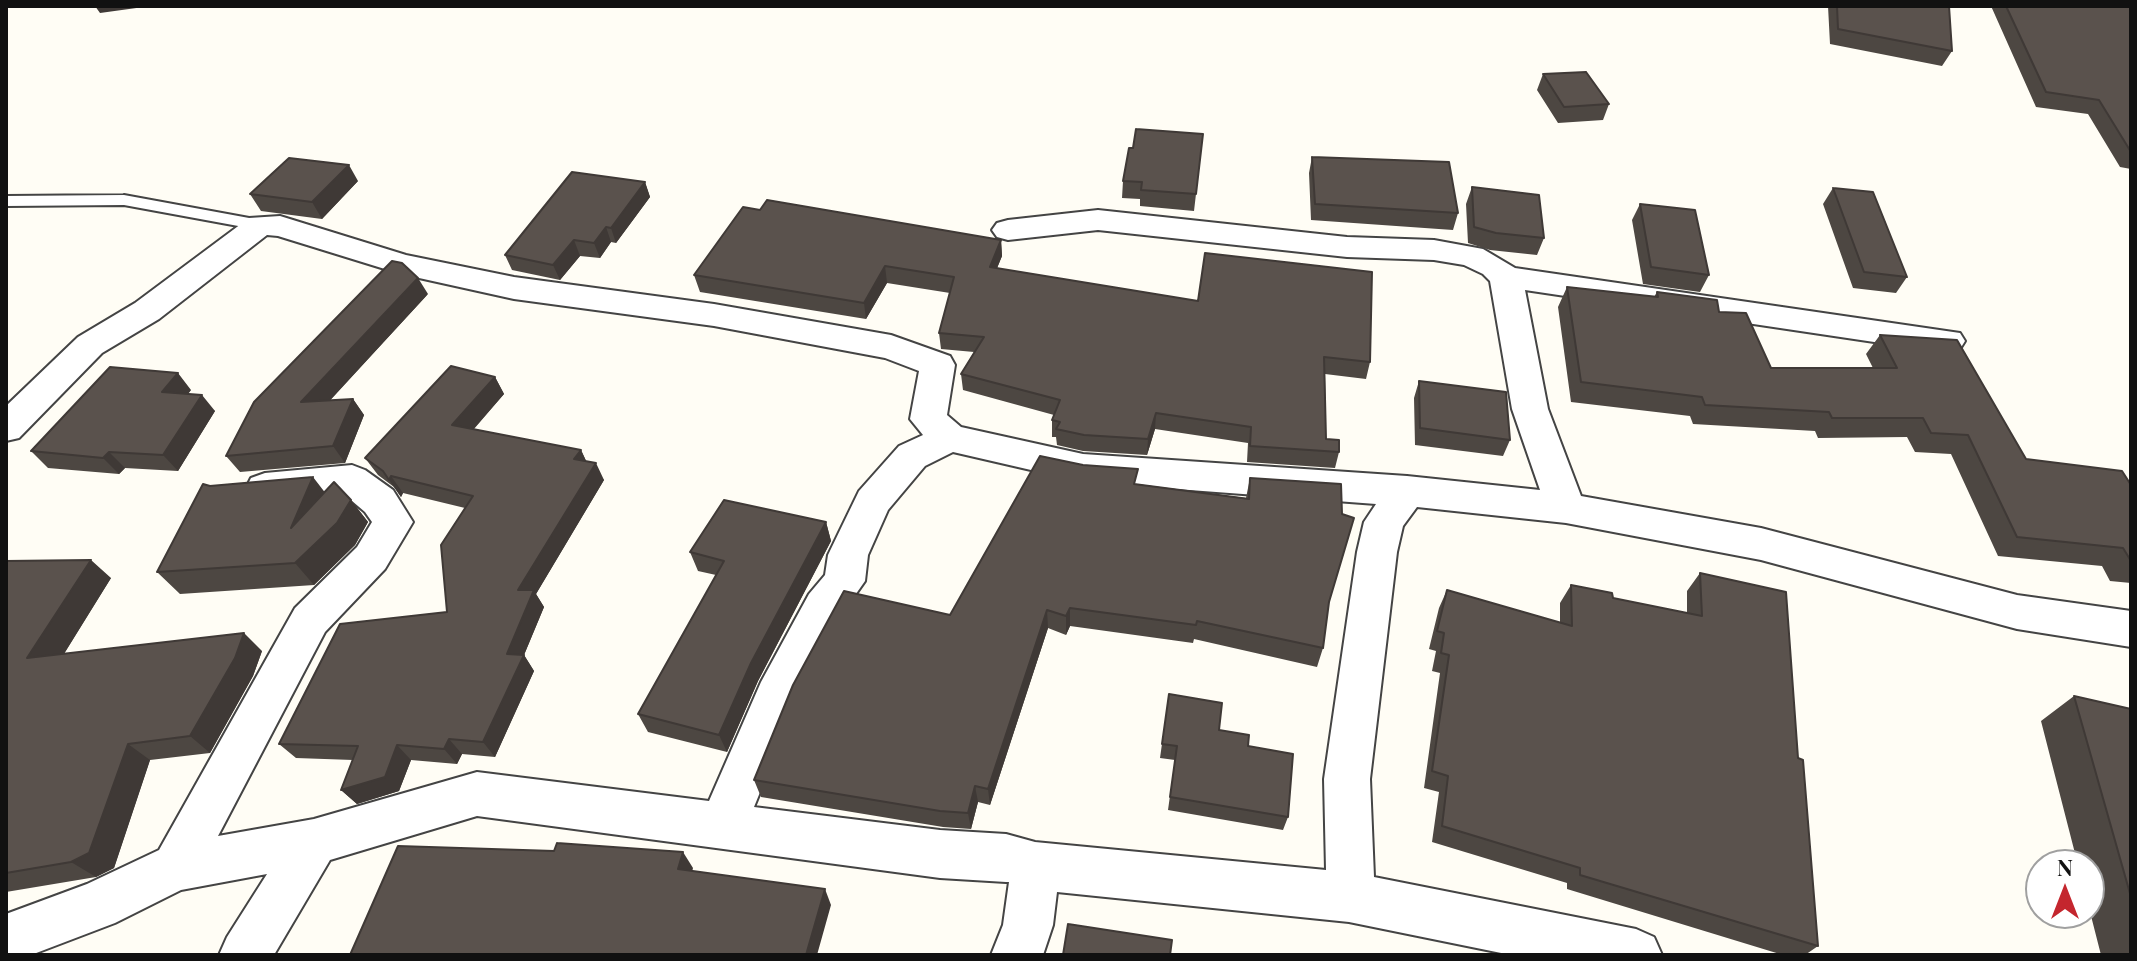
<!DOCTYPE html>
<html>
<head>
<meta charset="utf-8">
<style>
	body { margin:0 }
	#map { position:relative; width:2137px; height:961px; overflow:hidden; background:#fffdf5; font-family:"Playfair Display",serif }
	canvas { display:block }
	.frame { position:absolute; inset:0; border:8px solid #111; pointer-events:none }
	.north { position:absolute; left:2025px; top:849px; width:80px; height:80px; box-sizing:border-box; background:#fff; border:2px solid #a0a0a0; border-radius:50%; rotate:0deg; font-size:22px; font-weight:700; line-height:32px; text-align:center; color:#111 }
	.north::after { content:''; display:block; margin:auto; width:28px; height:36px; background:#c4262e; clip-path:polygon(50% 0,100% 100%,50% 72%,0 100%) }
</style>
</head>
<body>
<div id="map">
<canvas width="2137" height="961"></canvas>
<div class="frame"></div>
<div class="north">N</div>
</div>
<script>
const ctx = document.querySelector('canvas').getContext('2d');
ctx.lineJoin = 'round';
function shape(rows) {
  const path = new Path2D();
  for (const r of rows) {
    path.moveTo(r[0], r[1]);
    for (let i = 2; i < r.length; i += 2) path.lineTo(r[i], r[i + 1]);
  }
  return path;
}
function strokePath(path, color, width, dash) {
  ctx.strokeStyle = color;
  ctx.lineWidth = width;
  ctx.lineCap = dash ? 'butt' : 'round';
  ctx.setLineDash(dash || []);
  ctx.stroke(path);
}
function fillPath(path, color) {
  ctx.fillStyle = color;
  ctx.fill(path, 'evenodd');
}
const lane = shape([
	[124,195,260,220,268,225,260,230,124,205,6,206,6,196,124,195]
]);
const street = shape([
	[1098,210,1347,237,1434,240,1483,249,1515,268,1960,333,1965,341,1960,349,1948,353,1525,290,1548,409,1581,496,1761,528,2017,595,2131,611,2131,647,2017,629,1761,560,1566,523,1417,507,1403,526,1397,552,1370,779,1374,877,1636,929,1654,937,1662,955,1511,955,1349,922,1057,892,1053,925,1043,955,991,955,1003,925,1009,882,1006,882,940,878,477,816,330,860,274,955,219,955,227,937,267,874,181,890,115,923,31,955,6,955,6,914,87,884,159,850,295,608,357,547,372,522,365,512,345,495,265,503,251,498,246,488,251,478,265,473,352,465,365,470,393,490,413,522,385,569,325,632,218,836,314,819,477,772,709,801,761,682,809,594,825,575,828,555,859,491,899,446,923,435,910,419,919,371,885,358,714,326,514,299,401,274,278,236,267,235,159,319,102,353,19,438,6,441,6,406,78,337,135,303,249,218,280,216,406,255,514,277,714,304,891,335,950,356,955,365,947,415,961,427,1083,454,1407,476,1540,490,1512,409,1490,281,1483,274,1464,265,1434,260,1347,257,1098,230,1008,240,997,237,992,230,997,223,1008,220,1098,210],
	[953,452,1083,482,1376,504,1364,522,1357,552,1324,779,1326,870,1035,842,1006,834,940,830,754,807,797,701,839,618,865,581,868,555,888,510,925,466,953,452]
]);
const wall = shape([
	[1828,6,1949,6,1952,51,1942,66,1830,44],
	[1991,6,2131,6,2131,169,2120,167,2088,114,2036,107],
	[1543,74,1609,104,1603,120,1558,123,1537,90],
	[1203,134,1194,211,1140,206,1140,199,1122,198,1123,181,1133,148],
	[1312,157,1458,213,1453,230,1311,220,1309,173],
	[358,181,322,219,261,211,250,194],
	[645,182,650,197,616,243,611,242,600,258,580,256,560,280,512,270,505,255],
	[1472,187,1544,238,1537,255,1490,250,1468,243,1466,204],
	[1833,188,1907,277,1896,293,1853,288,1823,204],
	[1640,204,1709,275,1700,292,1643,284,1632,220],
	[760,210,1001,240,1002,256,997,268,1370,362,1366,379,1325,374,1326,439,1339,452,1335,468,1247,462,1248,443,1155,429,1147,455,1083,451,1057,445,1056,437,1052,437,1052,420,1054,415,963,390,961,374,974,352,941,349,939,333,950,293,887,283,866,319,700,292,694,275],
	[1567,287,1654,297,1657,292,1719,312,1771,368,1873,368,1866,354,1880,335,2026,459,2131,485,2131,583,2110,581,2102,566,1998,556,1951,454,1915,452,1907,437,1818,438,1815,431,1693,424,1690,416,1571,402,1558,307],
	[428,294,330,400,353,399,364,415,345,463,240,472,226,456],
	[495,377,504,394,474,429,581,450,586,461,604,480,536,594,544,607,524,655,534,671,495,757,462,754,457,764,411,760,399,791,357,804,341,790,353,760,296,758,279,744,447,612,465,508,403,493,401,497,394,487,378,475,365,458],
	[1419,381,1510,440,1503,456,1415,445,1414,398],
	[191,390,188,394,215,411,178,471,125,468,119,474,48,468,31,451],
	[1250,478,1329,602,1323,648,1317,667,1194,639,1193,643,1070,626,1066,635,1048,628,990,805,978,802,971,829,943,827,761,797,754,780,950,615,1137,484,1246,498],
	[210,486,324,492,351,500,368,522,355,545,314,585,180,594,157,572],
	[826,522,831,541,758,681,727,752,648,732,638,714,716,575,698,571,690,552],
	[6,561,111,578,64,654,262,651,253,676,210,753,150,760,114,868,96,877,6,892],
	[1700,573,1798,758,1818,946,1805,955,1783,955,1567,889,1567,883,1432,842,1439,792,1424,788,1440,673,1432,671,1436,651,1429,649,1439,608,1447,590,1560,623,1560,603,1571,585,1613,598,1687,614,1687,591],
	[1169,694,1219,730,1248,746,1288,817,1283,830,1168,810,1175,760,1160,758],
	[2074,696,2131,709,2131,955,2101,955,2089,908,2089,865,2078,865,2041,721]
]);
const shadedWall = shape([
	[95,6,151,6,100,13],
	[349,165,358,181,322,219,312,202],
	[645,182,650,197,616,243,611,228],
	[606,227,611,242,600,258,594,243],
	[574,240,580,256,560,280,553,265],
	[1001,240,1002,256,991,283,990,267],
	[885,266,887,283,866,319,864,303],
	[418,278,428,294,313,419,301,402],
	[178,373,191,390,176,408,162,392],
	[495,377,504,394,462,442,452,425],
	[202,395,215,411,178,471,163,455],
	[353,399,364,415,345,463,333,446],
	[1156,413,1155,429,1147,455,1148,439],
	[581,450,589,467,574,459],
	[109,452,125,468,119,474,103,458],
	[596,463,604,480,536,594,544,607,524,655,534,671,495,757,483,742,507,654,518,590],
	[391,476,403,493,401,497,389,480],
	[313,477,330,499,351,500,368,522,355,545,314,585,295,563,291,528],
	[826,522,831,541,758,681,727,752,719,735,751,663],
	[91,560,111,578,50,676,27,658],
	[1070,608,1070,626,1066,635,1066,616],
	[1047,610,1048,628,990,805,988,789],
	[244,633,262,651,253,676,210,753,190,736],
	[449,739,462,754,457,764,444,749],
	[128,744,150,760,114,868,96,877,71,862],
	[397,745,411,760,399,791,357,804,341,790],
	[975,786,978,802,971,829,968,813],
	[683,852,693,868,689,884,678,869],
	[825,889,831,905,817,955,806,955]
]);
const building = shape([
	[1837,6,1949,6,1952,51,1838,29,1837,6],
	[2006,6,2131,6,2131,152,2099,100,2046,92,2006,6],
	[1586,72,1609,104,1564,107,1543,74,1586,72],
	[1136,129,1203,134,1196,194,1141,190,1142,182,1123,181,1129,148,1133,148,1136,129],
	[1312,157,1449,162,1458,213,1315,204,1312,157],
	[289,158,349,165,312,202,250,194,289,158],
	[572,172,645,182,611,228,606,227,594,243,574,240,553,265,505,255,572,172],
	[1472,187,1539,195,1544,238,1496,233,1474,227,1472,187],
	[1833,188,1873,192,1907,277,1864,272,1833,188],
	[767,200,1001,240,990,267,1198,301,1205,253,1372,272,1370,362,1324,357,1326,439,1339,440,1339,452,1250,446,1251,427,1156,413,1148,439,1084,435,1056,429,1060,422,1052,420,1060,400,961,374,984,337,939,333,954,277,885,266,864,303,694,275,743,207,760,210,767,200],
	[1640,204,1695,210,1709,275,1651,267,1640,204],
	[392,261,402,263,418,278,301,402,353,399,333,446,226,456,254,402,392,261],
	[1567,287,1658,297,1657,292,1717,300,1719,312,1746,313,1771,368,1897,368,1880,335,1957,340,2026,459,2122,471,2131,485,2131,561,2123,548,2017,537,1968,435,1931,433,1923,418,1832,418,1829,412,1705,405,1702,397,1581,382,1567,287],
	[451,366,495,377,452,425,581,450,574,459,596,463,518,590,534,590,507,654,524,655,483,742,449,739,444,749,397,745,385,777,341,790,358,746,279,744,340,624,447,612,441,545,473,496,391,476,389,480,383,471,365,458,451,366],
	[110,367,178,373,162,392,202,395,163,455,109,452,103,458,31,451,110,367],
	[1419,381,1506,392,1510,440,1420,428,1419,381],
	[1040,456,1083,465,1138,469,1134,484,1249,499,1250,478,1341,484,1342,514,1354,518,1329,602,1323,648,1197,621,1196,625,1070,608,1066,616,1047,610,988,789,975,786,968,813,940,811,754,780,793,685,844,591,950,615,1040,456],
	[313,477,291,528,334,482,351,500,337,523,295,563,157,572,203,484,210,486,313,477],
	[724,500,826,522,751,663,719,735,638,714,724,561,690,552,724,500],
	[91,560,27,658,244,633,235,658,190,736,128,744,89,853,71,862,6,873,6,561,91,560],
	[1700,573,1786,592,1798,758,1803,760,1818,946,1580,875,1580,868,1442,826,1448,776,1432,771,1449,655,1441,653,1444,633,1437,631,1447,590,1572,626,1571,585,1612,593,1613,598,1702,616,1700,573],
	[1169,694,1222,703,1219,730,1249,735,1248,746,1293,754,1288,817,1170,797,1177,746,1162,744,1169,694],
	[2074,696,2131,709,2131,897,2074,696],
	[557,843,683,852,678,869,825,889,806,955,350,955,398,846,554,851,557,843],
	[1068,924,1172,940,1170,955,1063,955,1068,924]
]);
strokePath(lane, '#444', 4);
strokePath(street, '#444', 4);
fillPath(lane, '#fff');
fillPath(street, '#fff');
fillPath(wall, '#4d4742');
fillPath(shadedWall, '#3f3936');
fillPath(building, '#5a524d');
strokePath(building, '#3f3936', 2);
</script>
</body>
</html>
